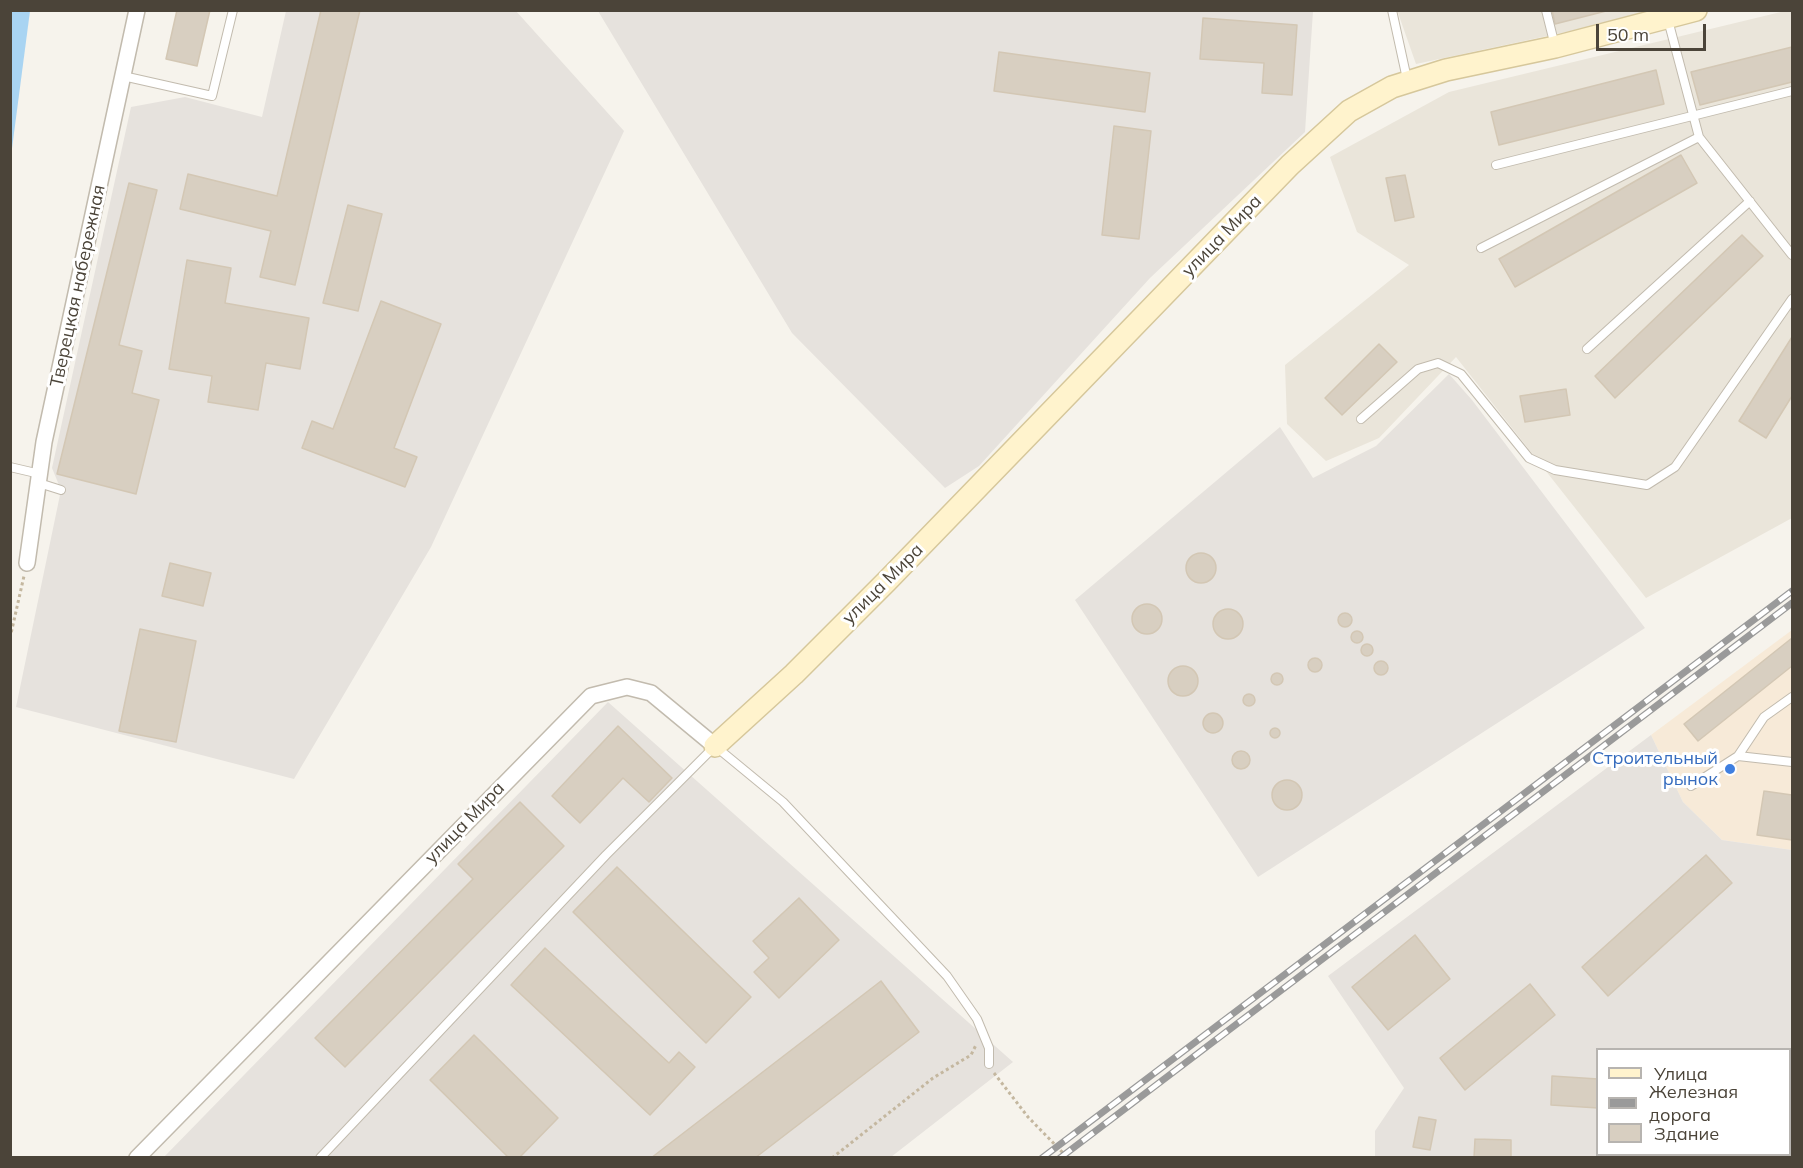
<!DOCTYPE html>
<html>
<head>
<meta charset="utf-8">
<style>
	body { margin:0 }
	#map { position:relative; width:1803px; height:1168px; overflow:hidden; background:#f6f3ec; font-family:Mulish,sans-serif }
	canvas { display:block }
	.frame { position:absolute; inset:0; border:12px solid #4b4439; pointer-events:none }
	.legend { position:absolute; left:1596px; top:1048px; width:195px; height:108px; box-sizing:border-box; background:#fff; border:2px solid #b7b4b0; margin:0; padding:8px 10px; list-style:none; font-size:18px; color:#4b4439 }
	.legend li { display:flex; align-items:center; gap:12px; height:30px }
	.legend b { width:30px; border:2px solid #b7b4b0 }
	.scale { position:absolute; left:1596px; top:24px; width:110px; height:27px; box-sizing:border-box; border:3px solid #4b4439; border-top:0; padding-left:8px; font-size:18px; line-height:21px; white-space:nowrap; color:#4b4439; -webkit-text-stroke:4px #fff; paint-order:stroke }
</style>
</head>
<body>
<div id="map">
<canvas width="1803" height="1168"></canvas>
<div class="frame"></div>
<ul class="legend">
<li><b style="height:8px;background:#fff3cd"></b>Улица</li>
<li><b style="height:8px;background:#9a9a9a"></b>Железная дорога</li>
<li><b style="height:16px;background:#d8cfc1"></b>Здание</li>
</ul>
<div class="scale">50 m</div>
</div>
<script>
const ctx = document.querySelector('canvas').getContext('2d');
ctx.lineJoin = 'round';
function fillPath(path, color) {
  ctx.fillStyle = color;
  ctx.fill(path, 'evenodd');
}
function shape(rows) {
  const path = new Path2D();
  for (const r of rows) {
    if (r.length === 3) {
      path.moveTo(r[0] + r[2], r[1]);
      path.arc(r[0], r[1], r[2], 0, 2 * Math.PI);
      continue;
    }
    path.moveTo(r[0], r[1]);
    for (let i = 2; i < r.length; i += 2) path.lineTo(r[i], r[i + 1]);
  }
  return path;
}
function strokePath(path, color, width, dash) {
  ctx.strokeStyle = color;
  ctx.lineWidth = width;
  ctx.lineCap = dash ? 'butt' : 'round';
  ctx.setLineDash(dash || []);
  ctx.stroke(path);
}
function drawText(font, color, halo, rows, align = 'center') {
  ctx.font = font + ' Mulish,sans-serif';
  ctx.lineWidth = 6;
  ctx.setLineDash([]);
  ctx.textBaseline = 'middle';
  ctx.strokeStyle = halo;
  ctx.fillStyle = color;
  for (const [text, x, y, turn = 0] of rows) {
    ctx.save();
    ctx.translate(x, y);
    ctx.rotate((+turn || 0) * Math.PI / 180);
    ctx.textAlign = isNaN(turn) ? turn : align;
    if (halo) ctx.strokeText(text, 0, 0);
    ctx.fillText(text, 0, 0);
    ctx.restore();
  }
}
const residential = shape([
	[1397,10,1664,11,1416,64],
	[1785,11,1792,11,1792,518,1646,598,1456,357,1379,438,1326,461,1287,424,1285,365,1409,265,1357,232,1330,157,1449,92]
]);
const commercial = shape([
	[1792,630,1792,850,1722,840,1683,802,1651,735]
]);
const industrial = shape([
	[286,11,516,11,624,131,431,547,294,779,16,707,61,490,52,468,131,107,185,97,262,117],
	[598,11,1313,11,1305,132,1150,278,979,466,945,488,792,333],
	[1449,374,1472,400,1645,628,1258,877,1075,600,1280,427,1313,478,1376,446],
	[608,702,1013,1062,891,1157,163,1158],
	[1651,735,1683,802,1722,840,1792,850,1792,1157,1375,1157,1375,1131,1404,1088,1328,976],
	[1598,1050,1790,1050,1790,1154,1598,1154]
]);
const water = shape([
	[11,10,30,11,11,156,10,11]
]);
const building = shape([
	[177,10,210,10,197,66,166,59,177,10],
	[321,10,360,10,295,285,260,277,271,231,180,209,188,174,277,196,321,10],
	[1552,10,1610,10,1555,24,1552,10],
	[1203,18,1297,25,1292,95,1262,93,1264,63,1200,59,1203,18],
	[1792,47,1792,82,1700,105,1691,72,1792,47],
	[999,52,1150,73,1145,112,994,91,999,52],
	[1656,70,1664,104,1499,145,1491,112,1656,70],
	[1114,126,1151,131,1139,239,1102,235,1114,126],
	[1681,155,1697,183,1515,287,1499,259,1681,155],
	[1405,175,1414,217,1395,221,1386,178,1405,175],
	[129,183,157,190,119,345,142,351,132,393,159,400,136,494,57,474,129,183],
	[348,205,382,214,358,311,323,303,348,205],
	[1742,235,1763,256,1615,398,1595,376,1742,235],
	[187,260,231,268,225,303,309,318,300,369,266,363,258,410,208,402,212,376,169,369,187,260],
	[381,301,441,324,394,448,417,457,405,487,302,448,312,421,333,429,381,301],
	[1792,337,1792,396,1766,438,1739,421,1792,337],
	[1379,344,1397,362,1342,415,1325,398,1379,344],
	[1566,389,1570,415,1525,422,1520,396,1566,389],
	[1201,568,15],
	[170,563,211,573,203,606,162,596,170,563],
	[1147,619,15],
	[1228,624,15],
	[1345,620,7],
	[140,629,196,641,176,742,119,731,140,629],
	[1357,637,6],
	[1792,638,1792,666,1698,741,1684,724,1792,638],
	[1367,650,6],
	[1315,665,7],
	[1381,668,7],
	[1183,681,15],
	[1277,679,6],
	[1249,700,6],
	[1213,723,10],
	[618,726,672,778,649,802,623,778,580,823,552,796,618,726],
	[1275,733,5],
	[1241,760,9],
	[1287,795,15],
	[1764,791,1792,795,1792,840,1757,835,1764,791],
	[520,802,564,846,345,1067,315,1038,473,879,458,864,520,802],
	[1706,855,1732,883,1608,996,1582,967,1706,855],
	[617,867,751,997,706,1043,573,912,617,867],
	[799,898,839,940,779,998,754,972,769,958,753,941,799,898],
	[1415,935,1450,979,1388,1030,1352,987,1415,935],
	[545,948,669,1063,679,1052,695,1067,650,1115,511,985,545,948],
	[881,981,919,1032,755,1158,651,1158,881,981],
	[1530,984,1555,1015,1465,1090,1440,1058,1530,984],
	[474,1035,558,1118,519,1158,509,1158,430,1080,474,1035],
	[1552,1076,1598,1079,1598,1108,1551,1105,1552,1076],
	[1419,1117,1436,1120,1430,1150,1413,1147,1419,1117],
	[1792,1121,1792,1158,1789,1158,1790,1154,1792,1121],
	[1475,1139,1511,1140,1511,1158,1474,1158,1475,1139]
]);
const path = shape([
	[10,638,24,576],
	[994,1073,1028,1117,1068,1158],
	[832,1158,933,1078,971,1055,976,1045]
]);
const lane = shape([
	[1392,10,1407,79],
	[1546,10,1555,46],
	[1668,20,1699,137,1792,255],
	[123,76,212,96,233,10],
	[1496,165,1792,91],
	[1481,248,1699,137],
	[1587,349,1750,201],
	[1361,419,1418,369,1438,363,1461,374,1529,458,1555,470,1647,485,1675,467,1792,299],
	[10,467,40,474],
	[39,483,61,490],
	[1738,756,1792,762],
	[1691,786,1738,756,1764,717,1792,697],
	[320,1158,606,855,715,746,783,802,947,976,977,1019,989,1048,989,1064]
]);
const street = shape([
	[27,563,44,442,137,10],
	[137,1158,591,696,627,687,651,693,715,746]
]);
const secondary = shape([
	[715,746,794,674,887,581,1290,165,1349,111,1392,87,1446,70,1555,47,1696,10]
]);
const rail = shape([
	[1042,1158,1792,591],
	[1060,1158,1792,603]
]);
const markers = [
	[1730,769,6,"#3f7fe0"]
];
const streetNames = [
	["улица Мира",1222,236,-46],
	["Тверецкая набережная",78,286,-78],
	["улица Мира",883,584,-45],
	["улица Мира",465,823,-46]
];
const shopNames = [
	["Строительный",1718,759],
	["рынок",1718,780]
];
fillPath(residential, '#eae5da');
fillPath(commercial, '#f7ead8');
fillPath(industrial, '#e6e2dd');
fillPath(water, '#a9d4f2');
fillPath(building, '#d8cfc1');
strokePath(building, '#d3c7b4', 1.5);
strokePath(lane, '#c2bbae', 10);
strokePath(street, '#c2bbae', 18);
strokePath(secondary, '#d6c79b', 24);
strokePath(path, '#c4b79f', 3, [3, 3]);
strokePath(lane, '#fff', 8);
strokePath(street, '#fff', 15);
strokePath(secondary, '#fff3cd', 21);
strokePath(rail, '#9a9a9a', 7);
strokePath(rail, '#fff', 4.5, [14]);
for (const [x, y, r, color] of markers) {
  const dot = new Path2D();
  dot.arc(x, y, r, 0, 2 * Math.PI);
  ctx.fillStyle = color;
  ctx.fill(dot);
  strokePath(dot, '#fff', 2);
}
drawText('18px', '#4b4439', '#fff', streetNames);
drawText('18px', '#366cbe', '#fff', shopNames, 'right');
</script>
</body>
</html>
